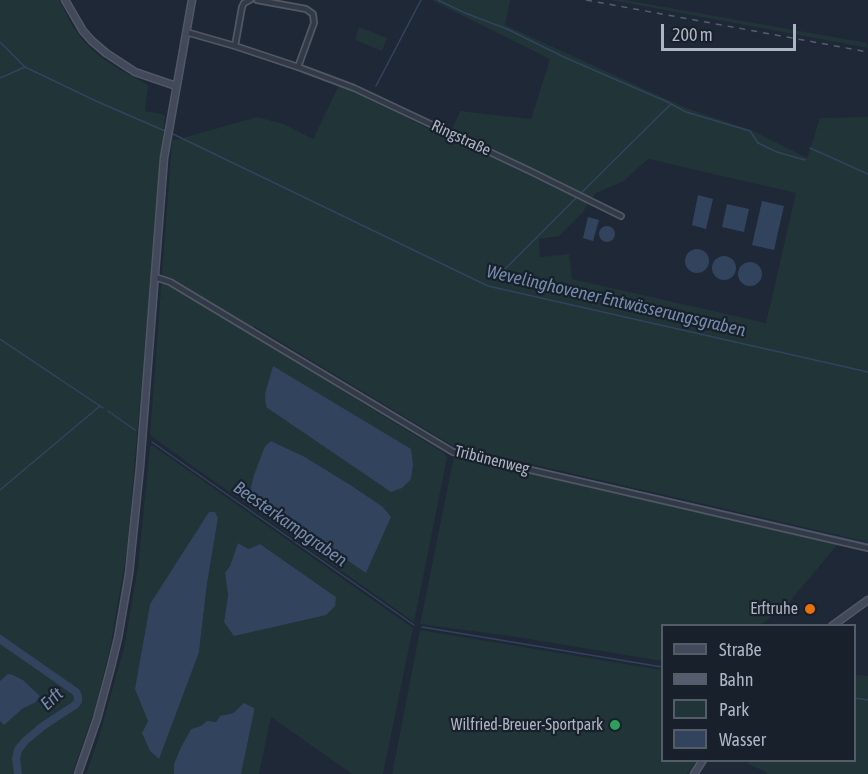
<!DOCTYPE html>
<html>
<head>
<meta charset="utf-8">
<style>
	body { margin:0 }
	#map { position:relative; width:868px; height:774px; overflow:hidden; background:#1f2836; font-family:"Asap Condensed",sans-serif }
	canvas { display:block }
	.legend { position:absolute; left:661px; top:624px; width:195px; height:138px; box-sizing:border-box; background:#18202b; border:2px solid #545c68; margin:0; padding:8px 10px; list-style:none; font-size:18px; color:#adb5c4 }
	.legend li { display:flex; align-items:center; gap:12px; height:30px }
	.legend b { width:30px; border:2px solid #545c68 }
	.scale { position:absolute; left:661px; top:24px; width:135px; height:27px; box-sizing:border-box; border:3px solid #adb5c4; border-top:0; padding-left:8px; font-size:18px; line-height:21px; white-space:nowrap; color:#adb5c4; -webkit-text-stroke:4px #18202b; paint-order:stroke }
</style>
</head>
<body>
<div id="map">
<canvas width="868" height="774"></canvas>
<ul class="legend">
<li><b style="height:8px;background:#41495a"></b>Straße</li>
<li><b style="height:8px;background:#545e6e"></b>Bahn</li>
<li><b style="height:16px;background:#213437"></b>Park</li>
<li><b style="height:16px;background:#32435e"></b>Wasser</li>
</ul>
<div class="scale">200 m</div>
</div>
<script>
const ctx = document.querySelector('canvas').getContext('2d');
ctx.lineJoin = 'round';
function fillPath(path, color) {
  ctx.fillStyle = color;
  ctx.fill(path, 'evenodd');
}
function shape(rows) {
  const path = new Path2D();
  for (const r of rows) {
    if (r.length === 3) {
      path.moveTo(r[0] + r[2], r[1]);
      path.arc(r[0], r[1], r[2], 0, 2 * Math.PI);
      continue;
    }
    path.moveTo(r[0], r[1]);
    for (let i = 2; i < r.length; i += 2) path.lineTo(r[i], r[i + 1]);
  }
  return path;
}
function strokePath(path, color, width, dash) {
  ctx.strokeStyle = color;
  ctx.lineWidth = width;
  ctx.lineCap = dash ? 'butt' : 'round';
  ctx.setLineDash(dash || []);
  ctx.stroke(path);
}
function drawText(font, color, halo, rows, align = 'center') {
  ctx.font = font + ' "Asap Condensed",sans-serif';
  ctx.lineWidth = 4.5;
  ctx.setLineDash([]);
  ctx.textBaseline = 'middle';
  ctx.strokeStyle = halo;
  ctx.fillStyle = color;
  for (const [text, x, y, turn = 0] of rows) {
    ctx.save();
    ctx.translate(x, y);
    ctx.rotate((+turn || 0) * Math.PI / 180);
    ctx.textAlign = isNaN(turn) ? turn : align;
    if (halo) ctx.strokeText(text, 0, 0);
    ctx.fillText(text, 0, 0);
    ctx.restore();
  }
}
const green = shape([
	[0,0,59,0,73,27,84,42,98,55,117,68,148,85,145,111,165,115,127,550,110,649,94,712,72,774,0,774,0,721,4,724,22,709,36,702,40,696,23,680,13,675,0,681],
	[431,0,510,0,505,25,686,108,751,130,807,158,820,118,868,117,868,542,453,446,254,326,251,335,444,453,447,458,414,622,188,463,150,435,172,140,179,139,257,117,284,124,313,139,339,85,448,138,460,111,531,119,550,59],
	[648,159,796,193,766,323,572,279,569,254,540,257,539,239,559,236,582,213,596,193,624,181],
	[271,441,305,457,352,486,383,507,391,517,366,573,249,495,265,446],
	[611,0,625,0,867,43,868,48],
	[359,27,387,38,382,51,355,40],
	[152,445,413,628,383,774,352,774,271,717,259,774,241,774,254,712,243,704,233,713,226,714,215,722,205,722,202,726,191,729,181,747,174,764,174,774,86,774,98,740,124,648,138,567,150,447],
	[218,518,207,584,199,652,184,688,142,733,148,721,144,638,150,604,172,571],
	[238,543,249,549,260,544,336,597,224,621,228,595,225,573,230,566],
	[454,456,680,508,838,544,786,606,760,625,662,626,662,661,510,636,420,624],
	[420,630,662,670,662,760,696,761,687,774,392,774],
	[855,675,868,676,868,774,767,774,766,772,748,764,750,760,854,760]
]);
const water = shape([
	[698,195,713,199,706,229,692,225],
	[762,201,784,206,774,250,752,245],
	[727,204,749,209,744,232,722,227],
	[588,217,599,220,593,241,583,238],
	[607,234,8],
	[697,261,12],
	[724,268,12],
	[750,274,12],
	[273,366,411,449,413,465,411,479,402,488,391,492,266,407,265,394],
	[271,441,305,457,352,486,383,507,391,517,366,573,249,495,254,475,265,446],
	[209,512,215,512,218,518,207,584,199,652,159,759,150,751,142,733,148,721,135,689,150,604],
	[238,543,249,549,260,544,336,597,335,606,326,615,234,636,224,622,228,595,225,573,230,566],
	[8,674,13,675,23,680,40,696,36,702,22,709,4,725,0,721,0,681],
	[244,703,254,708,254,712,241,774,174,774,174,764,181,747,191,729,201,726,207,721,216,722,220,716,233,713]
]);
const stream = shape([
	[438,0,465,13,507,29,566,58,670,103],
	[0,42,25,67],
	[0,78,25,67,96,101,165,131],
	[376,86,421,0],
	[173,134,488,286,868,372],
	[810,148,868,174],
	[582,192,671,104,686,112,750,131,758,143,777,152,805,160],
	[494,280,578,196],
	[0,339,103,408],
	[108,411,135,430],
	[152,442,414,625],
	[457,450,868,544],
	[0,490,100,406],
	[422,627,662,667],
	[854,698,868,700]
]);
const river = shape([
	[0,639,76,692,78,696,78,701,75,705,43,726,25,741,18,750,16,758,18,774]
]);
const street = shape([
	[186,32,235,46,298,67,314,23,313,14,306,9,257,0],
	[235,46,242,7,244,3,250,0],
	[298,67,354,88,530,171,621,216],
	[155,277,170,282,453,452,868,548]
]);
const secondary = shape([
	[65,0,83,31,92,41,106,53,135,72,176,86],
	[832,626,868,600],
	[78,774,97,719,111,667,118,638,129,574,140,467,164,158,192,0],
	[694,774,703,760]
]);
const rail = shape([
	[586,0,868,52]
]);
const markers = [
	[810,609,6,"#e8710a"],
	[615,725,6,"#2e9e5b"]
];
const streetNames = [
	["Ringstraße",461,138,25],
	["Tribünenweg",492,460,14]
];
const poiNames = [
	["Erftruhe",798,609],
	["Wilfried-Breuer-Sportpark",603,725]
];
const waterNames = [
	["Wevelinghovener Entwässerungsgraben",616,301,13],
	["Beesterkampgraben",290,524,35],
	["Erft",52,699,-42]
];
fillPath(green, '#213437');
fillPath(water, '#32435e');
strokePath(stream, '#32435e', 1.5);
strokePath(river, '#32435e', 8);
strokePath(street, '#505865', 8);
strokePath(secondary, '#505865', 9);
strokePath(street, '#333a47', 4.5);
strokePath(secondary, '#41495a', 6);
strokePath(rail, '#545e6e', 1.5, [6, 6]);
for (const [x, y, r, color] of markers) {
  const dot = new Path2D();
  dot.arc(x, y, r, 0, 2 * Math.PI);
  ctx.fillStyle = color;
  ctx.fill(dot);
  strokePath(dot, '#18202b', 2);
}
drawText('16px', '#adb5c4', '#18202b', streetNames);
drawText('16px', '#adb5c4', '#18202b', poiNames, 'right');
drawText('italic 18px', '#748bac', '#18202b', waterNames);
</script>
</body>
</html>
